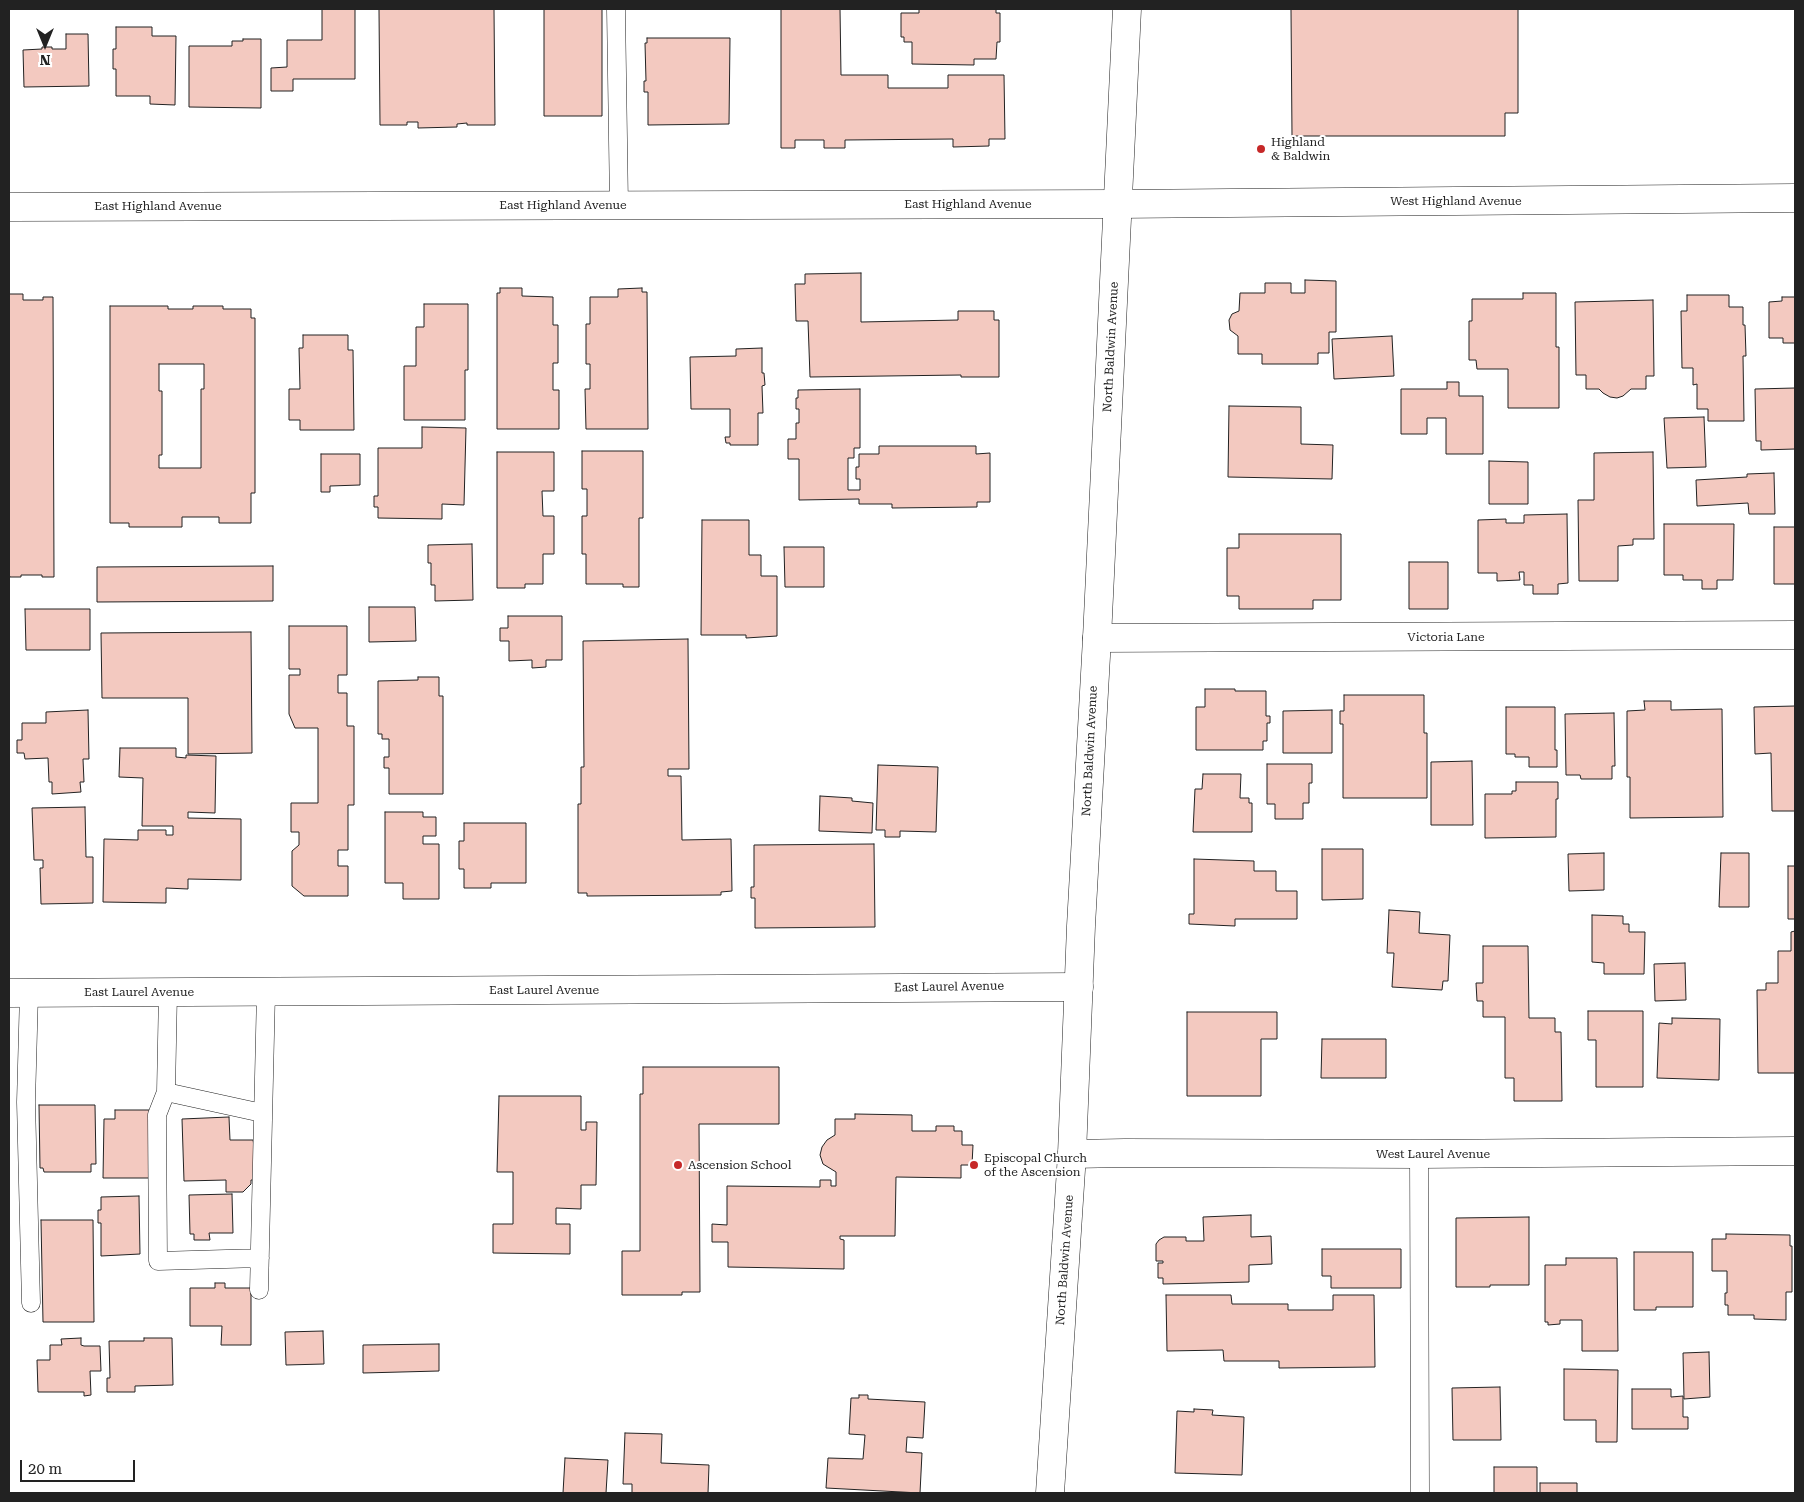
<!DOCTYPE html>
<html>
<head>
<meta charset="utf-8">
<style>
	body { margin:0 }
	#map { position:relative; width:1804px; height:1502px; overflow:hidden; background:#fff; font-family:"Roboto Serif",serif }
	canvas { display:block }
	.frame { position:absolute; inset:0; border:10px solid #222; pointer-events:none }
	.north { position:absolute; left:20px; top:20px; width:50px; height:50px; -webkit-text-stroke:4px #fff; paint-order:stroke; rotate:180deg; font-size:14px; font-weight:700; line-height:20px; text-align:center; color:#222 }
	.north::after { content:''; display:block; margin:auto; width:18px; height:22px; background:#222; clip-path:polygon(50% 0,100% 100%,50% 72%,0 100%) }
	.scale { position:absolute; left:20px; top:1460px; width:115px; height:22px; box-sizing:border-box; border:2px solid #222; border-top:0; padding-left:6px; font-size:15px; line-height:18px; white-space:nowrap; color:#222; -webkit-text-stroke:4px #fff; paint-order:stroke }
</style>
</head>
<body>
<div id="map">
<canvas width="1804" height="1502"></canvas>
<div class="frame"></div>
<div class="north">N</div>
<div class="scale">20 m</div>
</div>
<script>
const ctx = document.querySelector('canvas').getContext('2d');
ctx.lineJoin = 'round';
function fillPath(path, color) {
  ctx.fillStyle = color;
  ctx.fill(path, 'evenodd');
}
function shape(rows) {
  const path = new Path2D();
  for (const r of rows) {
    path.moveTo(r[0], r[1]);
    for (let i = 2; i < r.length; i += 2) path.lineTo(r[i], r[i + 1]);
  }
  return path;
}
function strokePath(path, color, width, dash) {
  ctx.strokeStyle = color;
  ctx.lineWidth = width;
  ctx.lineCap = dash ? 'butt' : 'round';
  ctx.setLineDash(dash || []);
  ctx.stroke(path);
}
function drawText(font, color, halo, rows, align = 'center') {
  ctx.font = font + ' "Roboto Serif",serif';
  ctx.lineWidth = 4;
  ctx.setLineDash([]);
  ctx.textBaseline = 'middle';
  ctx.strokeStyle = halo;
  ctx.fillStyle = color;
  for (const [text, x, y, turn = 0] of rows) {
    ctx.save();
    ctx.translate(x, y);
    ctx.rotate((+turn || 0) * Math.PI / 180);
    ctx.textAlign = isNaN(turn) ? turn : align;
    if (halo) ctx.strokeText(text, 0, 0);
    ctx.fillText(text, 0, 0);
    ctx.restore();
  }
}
const building = shape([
	[322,9,355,9,355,79,293,79,293,91,271,91,271,68,287,67,287,40,322,40,322,9],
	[379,9,494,9,495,125,467,125,467,123,457,124,457,127,418,128,418,122,407,122,407,125,380,125,379,9],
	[544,9,602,9,602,116,544,116,544,9],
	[781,9,840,9,841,75,888,75,888,88,948,88,948,75,1004,75,1005,139,989,139,989,146,953,147,953,139,845,140,845,148,824,148,824,140,795,140,795,148,781,148,781,9],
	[919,9,996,9,996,13,1000,13,1000,42,997,42,996,59,974,59,974,65,912,64,912,42,904,42,904,37,901,37,901,13,919,13,919,9],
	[1291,9,1518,9,1518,113,1505,113,1505,136,1292,136,1291,9],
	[116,27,152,27,152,36,176,36,175,105,150,104,150,96,116,96,116,69,113,69,113,49,116,49,116,27],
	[66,34,88,34,89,86,24,87,23,50,42,49,42,47,52,47,52,49,66,49,66,34],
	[647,38,730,38,729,124,648,125,648,92,644,92,644,81,646,81,645,43,647,43,647,38],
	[243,39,261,39,261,108,189,107,189,46,232,46,232,41,243,41,243,39],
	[861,273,861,322,958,320,958,311,994,311,994,320,999,320,999,377,961,377,961,375,810,377,808,321,796,321,795,284,805,284,805,274,861,273],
	[1305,280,1336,281,1336,332,1329,332,1329,353,1318,353,1318,364,1262,364,1262,354,1238,354,1238,336,1230,330,1229,320,1232,314,1239,311,1240,293,1265,293,1265,283,1291,283,1291,293,1305,293,1305,280],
	[500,288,522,288,522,296,553,297,553,325,558,325,558,363,553,363,553,390,559,390,559,429,497,429,497,293,500,293,500,288],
	[642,288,642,292,647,292,648,429,586,429,585,389,590,389,590,364,586,364,586,324,590,324,590,297,618,297,618,289,642,288],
	[1523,293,1556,293,1556,347,1559,347,1559,408,1508,408,1508,369,1477,369,1476,360,1469,360,1469,321,1472,321,1472,299,1523,299,1523,293],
	[9,294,23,294,23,300,43,300,43,297,53,297,54,577,42,577,42,575,21,575,21,577,10,577,9,575,9,294],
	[1687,295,1729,295,1729,307,1743,307,1743,325,1745,325,1746,356,1743,356,1744,421,1708,421,1708,409,1697,409,1697,384,1693,385,1693,368,1682,368,1681,311,1687,311,1687,295],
	[1782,297,1795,297,1795,343,1783,343,1783,338,1769,338,1769,302,1782,301,1782,297],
	[1653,300,1654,376,1646,376,1646,389,1631,389,1623,396,1617,398,1610,397,1603,393,1599,389,1586,389,1586,375,1576,375,1575,302,1653,300],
	[424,304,468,304,468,370,465,370,465,420,404,420,404,366,416,366,416,327,424,327,424,304],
	[110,306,168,306,168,309,193,309,193,306,223,306,223,309,251,309,251,318,255,318,255,493,251,493,251,523,219,523,219,517,182,517,182,527,129,527,129,523,110,523,110,306],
	[159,364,204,364,204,389,201,389,201,468,159,468,159,455,162,455,162,391,159,391,159,364],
	[303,335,348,335,348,350,353,350,354,430,300,430,300,420,289,420,289,389,300,389,299,348,303,348,303,335],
	[1392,336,1394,376,1334,379,1332,339,1392,336],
	[762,348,762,373,764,373,765,385,762,386,763,413,758,413,758,445,730,445,730,443,726,443,725,437,730,437,730,409,691,409,690,357,736,356,736,349,762,348],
	[1447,382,1459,382,1459,396,1483,396,1483,454,1446,454,1446,418,1427,418,1427,434,1401,434,1401,389,1447,389,1447,382],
	[1795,388,1795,449,1761,450,1761,441,1756,441,1755,389,1795,388],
	[860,389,860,448,854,448,854,458,848,458,848,490,860,490,860,479,856,479,856,467,859,467,859,454,879,454,879,446,976,446,976,454,990,453,990,502,977,502,977,507,892,508,892,504,859,504,859,499,799,500,799,459,788,459,788,439,796,439,796,423,799,423,799,409,796,409,796,398,798,398,798,390,860,389],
	[1229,406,1301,407,1301,444,1333,445,1332,479,1228,477,1229,406],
	[1704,417,1706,467,1667,468,1664,418,1704,417],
	[422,427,466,428,464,505,442,504,442,519,378,518,378,507,374,507,374,496,378,496,378,448,422,448,422,427],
	[582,451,643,451,643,518,639,518,639,587,623,587,623,584,586,584,586,554,582,554,582,516,587,516,587,489,582,489,582,451],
	[497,452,554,452,554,491,542,491,543,516,554,516,554,554,543,554,543,584,525,584,525,588,497,588,497,452],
	[1653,452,1654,539,1633,539,1633,545,1618,546,1618,581,1579,581,1578,500,1594,500,1594,453,1653,452],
	[321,454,360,454,360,485,330,486,330,492,321,492,321,454],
	[1489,461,1528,462,1528,504,1489,504,1489,461],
	[1774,473,1775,514,1749,514,1748,503,1697,506,1696,480,1747,477,1747,474,1774,473],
	[1567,514,1568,583,1558,584,1558,594,1533,594,1533,585,1524,585,1524,572,1519,572,1520,580,1497,581,1497,573,1478,573,1478,520,1506,519,1506,523,1524,523,1524,515,1567,514],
	[702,520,749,520,749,555,761,555,761,576,777,576,777,636,746,638,746,635,701,635,702,520],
	[1664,524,1734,524,1733,580,1717,580,1717,589,1702,589,1702,580,1683,580,1683,575,1664,575,1664,524],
	[1774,527,1795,527,1795,584,1774,584,1774,527],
	[1239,534,1341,534,1341,600,1313,600,1313,609,1239,609,1239,596,1227,596,1227,548,1239,548,1239,534],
	[472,544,473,600,435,601,435,585,431,585,431,563,428,563,428,545,472,544],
	[784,547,824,547,824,587,785,587,784,547],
	[1409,562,1448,562,1448,609,1409,609,1409,562],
	[273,566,273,601,97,602,97,567,273,566],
	[369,607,415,607,416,641,369,642,369,607],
	[25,609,90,609,90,650,26,650,25,609],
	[508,616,562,616,562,660,546,660,546,667,532,668,532,660,509,661,509,641,500,641,500,628,508,628,508,616],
	[289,626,347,626,347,675,338,675,338,693,347,693,347,726,354,726,354,805,348,805,348,850,338,850,338,866,348,866,348,896,304,896,292,886,292,851,299,845,299,832,291,832,291,803,318,803,318,728,295,728,289,714,289,675,300,675,300,669,289,669,289,626],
	[251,632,252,753,188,754,188,698,102,698,101,633,251,632],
	[688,639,689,769,668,769,668,776,681,776,682,840,731,839,732,891,721,892,721,895,587,896,587,893,578,893,578,804,581,804,581,767,584,767,583,641,688,639],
	[418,677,439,677,439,696,443,696,443,794,389,794,389,768,384,768,384,757,389,757,389,739,382,739,382,734,378,734,378,681,418,680,418,677],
	[1205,689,1235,689,1235,691,1266,691,1266,716,1270,716,1270,723,1267,723,1267,741,1263,741,1263,750,1196,750,1196,707,1205,707,1205,689],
	[1344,695,1424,695,1424,733,1427,733,1427,798,1343,798,1343,724,1340,724,1340,711,1344,711,1344,695],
	[1644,701,1671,701,1671,710,1722,709,1723,817,1630,818,1630,777,1627,777,1627,711,1645,710,1644,701],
	[1795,706,1795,811,1772,811,1771,753,1755,754,1754,707,1795,706],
	[1506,707,1555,707,1555,750,1557,750,1557,767,1529,767,1529,757,1515,757,1515,754,1506,754,1506,707],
	[88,710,89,759,83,759,84,782,80,782,81,792,52,794,52,782,49,782,48,758,25,759,24,753,17,753,17,740,22,740,22,723,46,723,46,712,88,710],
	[1332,710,1332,753,1283,753,1283,711,1332,710],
	[1614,713,1615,766,1612,766,1612,779,1581,779,1580,775,1566,775,1565,714,1614,713],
	[120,748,176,748,176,757,186,758,186,755,216,756,215,813,188,812,188,818,241,819,241,880,188,879,188,889,166,888,166,903,103,902,104,839,138,840,138,830,166,830,166,835,173,835,173,826,142,826,143,778,119,777,120,748],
	[1472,761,1473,825,1431,825,1431,762,1472,761],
	[1267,764,1312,764,1312,783,1309,783,1309,803,1303,803,1303,819,1275,819,1275,804,1267,804,1267,764],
	[878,765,938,767,936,832,900,831,900,837,885,837,885,830,876,830,878,765],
	[1203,774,1241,774,1240,798,1249,798,1249,803,1252,803,1252,832,1193,832,1195,789,1202,789,1203,774],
	[1516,782,1558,782,1558,799,1556,799,1556,837,1485,838,1485,794,1512,794,1512,791,1516,791,1516,782],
	[820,796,852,798,852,801,873,803,872,833,819,831,820,796],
	[85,807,86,857,93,857,93,903,41,904,40,868,43,868,43,860,34,860,32,808,85,807],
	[385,812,423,812,423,817,436,817,436,836,423,836,423,844,439,844,439,899,403,899,403,883,385,883,385,812],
	[464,823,526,823,526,883,491,883,491,888,464,888,464,869,459,869,459,841,464,841,464,823],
	[874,844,875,927,755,928,755,898,751,898,751,887,754,887,754,845,874,844],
	[1322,849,1363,849,1363,899,1322,900,1322,849],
	[1604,853,1604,890,1569,891,1568,854,1604,853],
	[1721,853,1749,853,1749,907,1719,907,1721,853],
	[1194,859,1254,861,1254,871,1276,871,1276,891,1297,891,1297,919,1235,919,1235,926,1189,924,1189,914,1194,914,1194,859],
	[1788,866,1795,866,1795,919,1788,919,1788,866],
	[1389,910,1420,912,1419,933,1450,935,1448,981,1443,981,1442,990,1392,987,1394,953,1387,953,1389,910],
	[1592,915,1623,916,1623,924,1629,924,1629,932,1645,932,1644,974,1604,974,1604,963,1592,962,1592,915],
	[1795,931,1795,1073,1758,1073,1757,990,1766,990,1766,983,1778,983,1778,951,1791,951,1791,932,1795,931],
	[1483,946,1528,946,1529,1018,1555,1018,1555,1032,1561,1032,1562,1101,1514,1101,1514,1078,1505,1078,1505,1017,1483,1017,1483,1001,1477,1001,1476,983,1483,983,1483,946],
	[1685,963,1686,1000,1655,1001,1654,964,1685,963],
	[1588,1011,1643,1011,1643,1087,1596,1087,1596,1040,1588,1040,1588,1011],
	[1187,1012,1277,1012,1277,1039,1261,1039,1261,1096,1187,1096,1187,1012],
	[1672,1018,1720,1019,1719,1080,1657,1078,1659,1023,1672,1024,1672,1018],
	[1322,1039,1386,1039,1386,1078,1321,1078,1322,1039],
	[643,1067,779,1067,779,1124,699,1124,700,1292,682,1292,682,1295,622,1295,622,1251,640,1251,640,1094,643,1094,643,1067],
	[499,1096,581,1096,581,1130,586,1130,586,1122,597,1122,596,1185,581,1185,581,1209,556,1208,556,1224,570,1224,570,1254,493,1253,493,1224,513,1224,513,1172,497,1172,499,1096],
	[39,1105,95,1105,96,1164,91,1164,91,1172,44,1172,43,1168,40,1168,39,1105],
	[115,1110,151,1110,150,1178,103,1178,104,1119,115,1119,115,1110],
	[855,1114,912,1115,912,1131,936,1131,936,1126,954,1126,954,1131,962,1131,962,1145,973,1145,972,1165,961,1165,961,1178,896,1177,895,1236,840,1236,840,1239,844,1240,844,1269,728,1267,728,1242,712,1242,712,1224,727,1225,727,1186,820,1187,820,1180,831,1180,831,1186,836,1186,836,1172,823,1164,820,1155,822,1147,827,1140,835,1135,835,1119,855,1119,855,1114],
	[229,1117,230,1140,253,1140,254,1146,258,1146,255,1180,251,1180,251,1184,243,1192,226,1192,226,1180,184,1181,182,1119,229,1117],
	[232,1194,233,1233,209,1233,210,1240,194,1240,194,1234,190,1234,189,1195,232,1194],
	[139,1196,140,1254,101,1256,101,1223,98,1223,98,1210,101,1210,101,1197,139,1196],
	[1251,1215,1251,1237,1271,1236,1272,1264,1249,1265,1249,1282,1163,1284,1163,1278,1158,1278,1158,1263,1163,1263,1163,1261,1156,1261,1156,1244,1159,1240,1164,1237,1186,1237,1186,1241,1204,1241,1203,1217,1251,1215],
	[1529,1217,1529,1285,1490,1285,1490,1287,1456,1287,1456,1218,1529,1217],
	[41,1220,93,1220,94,1322,43,1322,41,1220],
	[1726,1234,1790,1235,1790,1246,1792,1246,1792,1292,1786,1292,1786,1320,1754,1319,1754,1315,1728,1315,1728,1305,1725,1305,1725,1293,1727,1293,1727,1271,1712,1271,1712,1239,1726,1239,1726,1234],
	[1322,1249,1401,1249,1401,1288,1331,1288,1331,1276,1322,1276,1322,1249],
	[1634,1252,1693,1252,1693,1307,1656,1307,1656,1310,1634,1310,1634,1252],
	[1566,1258,1617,1258,1618,1351,1582,1351,1582,1320,1560,1320,1560,1324,1548,1325,1548,1322,1545,1322,1545,1265,1566,1265,1566,1258],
	[215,1283,225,1283,225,1288,251,1288,251,1345,221,1345,222,1326,190,1326,190,1288,215,1288,215,1283],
	[1166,1295,1231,1295,1232,1304,1288,1304,1288,1310,1333,1310,1333,1295,1374,1295,1375,1367,1279,1368,1279,1361,1224,1361,1223,1350,1167,1351,1166,1295],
	[323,1331,324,1364,286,1365,285,1332,323,1331],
	[81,1338,81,1345,84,1346,100,1346,101,1371,90,1371,91,1395,84,1396,84,1392,38,1392,37,1360,50,1360,50,1345,62,1345,61,1339,81,1338],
	[144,1338,172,1338,173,1385,135,1386,135,1392,107,1392,107,1378,110,1378,109,1341,144,1341,144,1338],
	[439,1344,439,1371,363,1373,363,1345,439,1344],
	[1709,1352,1710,1397,1684,1399,1683,1353,1709,1352],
	[1564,1369,1618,1370,1617,1442,1596,1442,1596,1420,1564,1420,1564,1369],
	[1500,1387,1501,1440,1453,1440,1452,1388,1500,1387],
	[1632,1389,1671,1389,1671,1397,1683,1396,1683,1417,1688,1417,1688,1429,1632,1429,1632,1389],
	[859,1395,868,1395,868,1399,925,1402,923,1438,907,1437,906,1452,922,1453,920,1493,826,1488,828,1458,863,1459,865,1435,849,1434,851,1398,859,1398,859,1395],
	[1194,1409,1213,1410,1212,1415,1244,1417,1242,1475,1175,1473,1177,1411,1194,1412,1194,1409],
	[625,1433,662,1434,661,1463,709,1465,708,1493,632,1493,632,1484,623,1484,625,1433],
	[565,1458,608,1460,606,1493,563,1493,565,1458],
	[1494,1467,1537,1467,1537,1493,1494,1493,1494,1467],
	[1540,1483,1577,1483,1577,1493,1540,1493,1540,1483]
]);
const service = shape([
	[616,9,619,205],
	[168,992,166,1092,262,1113],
	[29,993,26,1102,31,1303],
	[166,1092,157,1115,158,1261,260,1258],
	[1419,1154,1420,1493],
	[259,1290,266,992]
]);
const minor = shape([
	[9,207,1117,204,1795,198],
	[1097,638,1795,635],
	[9,993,1079,987],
	[1072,1154,1125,1153,1419,1154,1795,1151]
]);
const tertiary = shape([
	[1050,1493,1072,1154,1081,926,1097,638,1127,9]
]);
const markers = [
	[1261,149,5,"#c62828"],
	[678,1165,5,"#c62828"],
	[974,1165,5,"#c62828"]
];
const poiNames = [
	["Highland",1271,142],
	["& Baldwin",1271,156],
	["Episcopal Church",984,1158],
	["of the Ascension",984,1172],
	["Ascension School",688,1165]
];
const streetNames = [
	["West Highland Avenue",1456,201],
	["East Highland Avenue",968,204],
	["East Highland Avenue",563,205],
	["East Highland Avenue",158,206],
	["North Baldwin Avenue",1111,347,-87],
	["Victoria Lane",1446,637],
	["North Baldwin Avenue",1090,751,-87],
	["East Laurel Avenue",949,987,-1],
	["East Laurel Avenue",544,990],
	["East Laurel Avenue",139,992],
	["West Laurel Avenue",1433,1154],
	["North Baldwin Avenue",1065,1260,-86]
];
fillPath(building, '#f3c9c0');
strokePath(building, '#222', 1);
strokePath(service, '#222', 19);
strokePath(minor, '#222', 29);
strokePath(tertiary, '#222', 29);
strokePath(service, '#fff', 18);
strokePath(minor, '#fff', 28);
strokePath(tertiary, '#fff', 28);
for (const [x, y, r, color] of markers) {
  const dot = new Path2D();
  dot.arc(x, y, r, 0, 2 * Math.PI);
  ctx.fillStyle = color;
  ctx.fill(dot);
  strokePath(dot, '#fff', 2);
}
drawText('12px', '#222', '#fff', poiNames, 'left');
drawText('12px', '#222', '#fff', streetNames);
</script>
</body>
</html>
